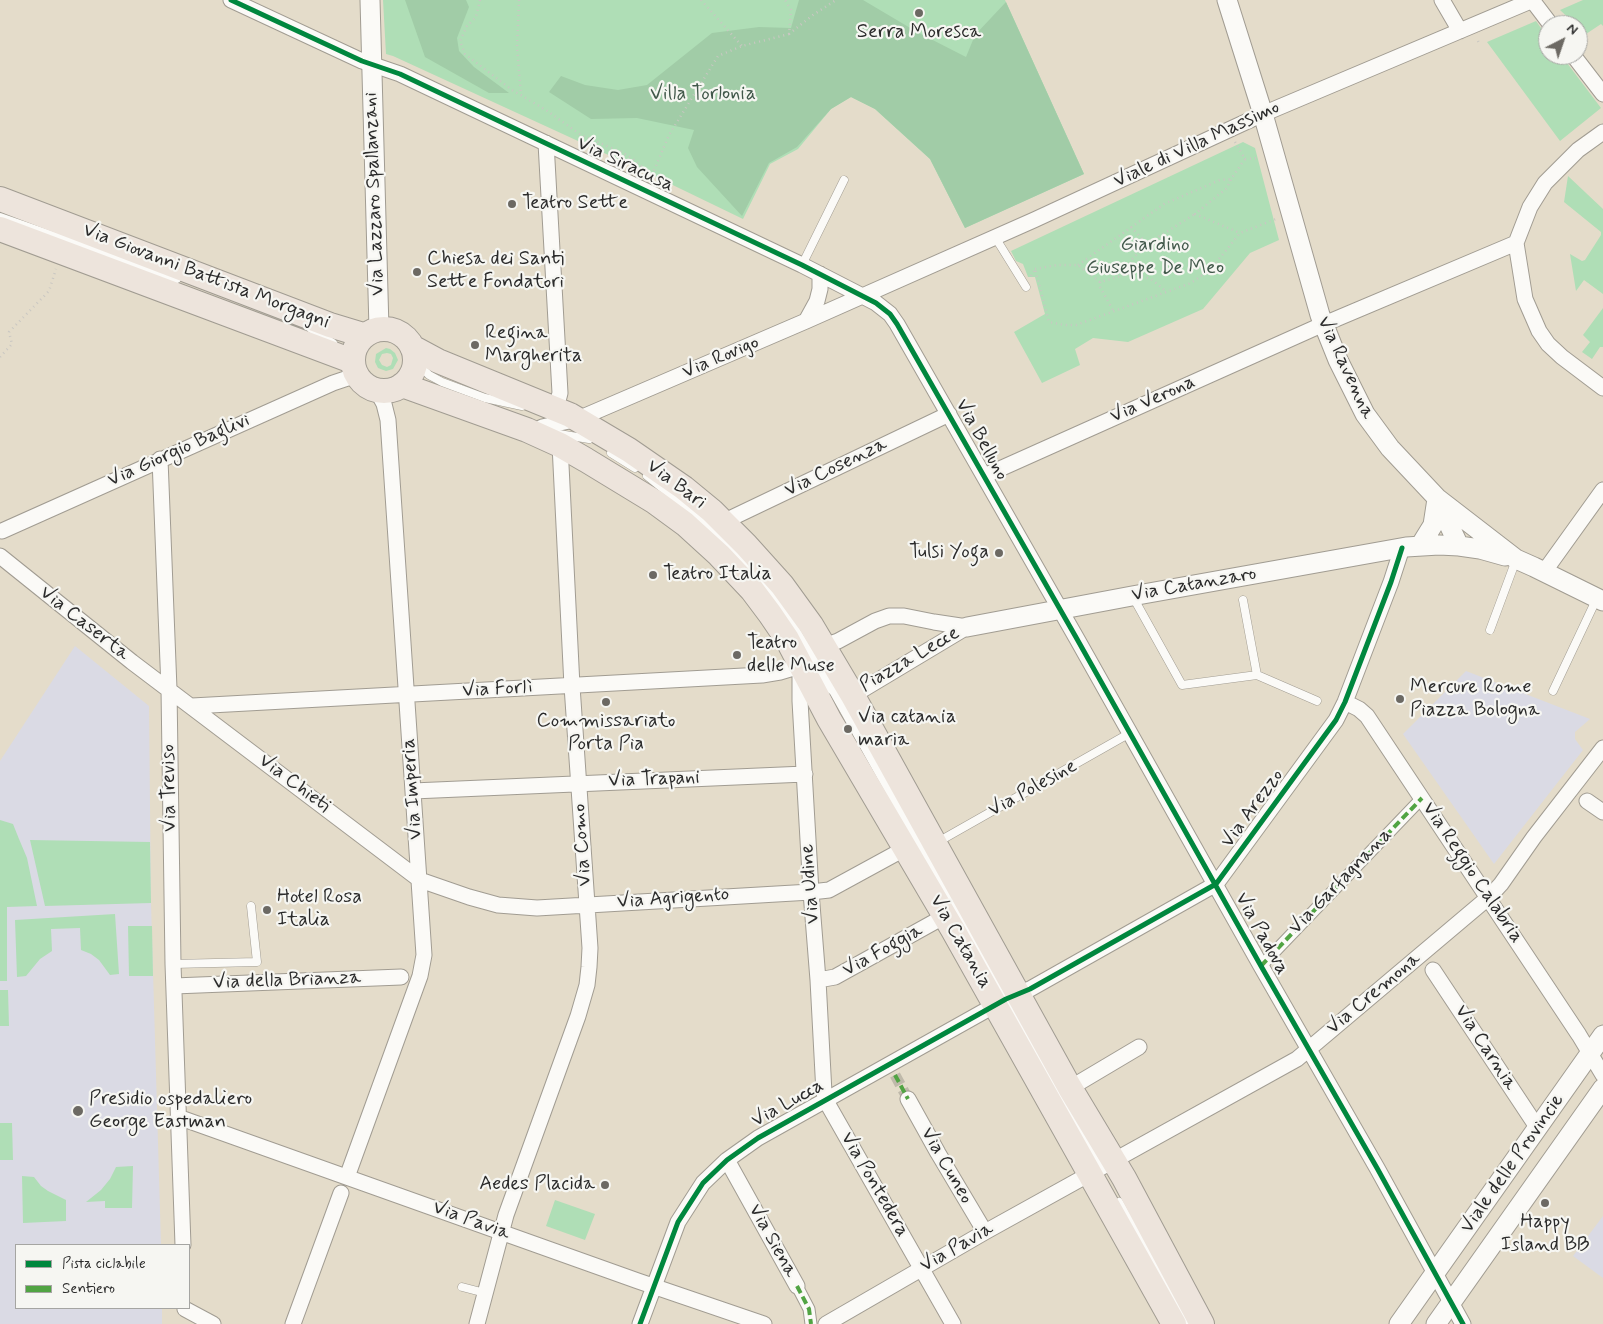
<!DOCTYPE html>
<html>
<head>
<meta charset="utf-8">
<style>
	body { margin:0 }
	#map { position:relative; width:1603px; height:1324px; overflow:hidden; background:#e4dcca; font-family:Mynerve,sans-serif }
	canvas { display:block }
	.legend { position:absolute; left:15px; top:1244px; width:175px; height:65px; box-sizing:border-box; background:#f6f6f2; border:1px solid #a5a5a2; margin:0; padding:6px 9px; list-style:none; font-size:15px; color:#2b2b2b }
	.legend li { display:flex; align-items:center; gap:10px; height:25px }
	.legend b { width:25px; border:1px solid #a5a5a2 }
	.north { position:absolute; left:1538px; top:15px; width:50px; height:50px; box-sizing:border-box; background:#f6f6f2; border:1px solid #a5a5a2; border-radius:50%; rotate:41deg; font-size:14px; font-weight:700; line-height:20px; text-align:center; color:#2b2b2b }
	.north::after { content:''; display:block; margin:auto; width:18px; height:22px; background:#6c6963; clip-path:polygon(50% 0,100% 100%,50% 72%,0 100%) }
</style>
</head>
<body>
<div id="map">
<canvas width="1603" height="1324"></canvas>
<ul class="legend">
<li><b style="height:6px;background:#00873e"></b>Pista ciclabile</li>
<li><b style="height:6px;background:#51a443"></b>Sentiero</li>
</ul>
<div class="north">N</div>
</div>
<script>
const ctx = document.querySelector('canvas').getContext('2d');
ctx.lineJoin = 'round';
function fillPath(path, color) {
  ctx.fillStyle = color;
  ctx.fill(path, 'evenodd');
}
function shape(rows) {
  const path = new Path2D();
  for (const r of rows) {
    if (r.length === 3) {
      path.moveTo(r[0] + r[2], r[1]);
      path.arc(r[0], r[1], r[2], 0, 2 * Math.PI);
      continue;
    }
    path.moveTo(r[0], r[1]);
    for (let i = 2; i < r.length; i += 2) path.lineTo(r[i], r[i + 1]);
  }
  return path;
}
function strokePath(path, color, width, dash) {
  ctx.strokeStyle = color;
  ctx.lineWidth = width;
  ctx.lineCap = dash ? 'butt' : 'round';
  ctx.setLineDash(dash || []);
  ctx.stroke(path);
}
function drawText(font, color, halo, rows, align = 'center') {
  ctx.font = font + ' Mynerve,sans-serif';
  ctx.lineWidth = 4.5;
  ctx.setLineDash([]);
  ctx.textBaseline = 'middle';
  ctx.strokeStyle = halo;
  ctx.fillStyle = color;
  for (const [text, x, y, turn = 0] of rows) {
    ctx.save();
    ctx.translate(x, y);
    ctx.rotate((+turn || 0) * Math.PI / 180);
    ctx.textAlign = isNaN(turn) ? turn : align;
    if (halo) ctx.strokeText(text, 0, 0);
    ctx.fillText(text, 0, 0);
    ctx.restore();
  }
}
const built = shape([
	[75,646,149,706,151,903,161,1245,16,1245,16,1308,162,1308,162,1324,0,1324,0,761],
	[1466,671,1590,719,1575,732,1575,739,1583,750,1494,864,1403,734],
	[1603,1216,1603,1278,1573,1256]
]);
const green = shape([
	[383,0,1005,0,1084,174,965,228,930,159,875,109,851,97,831,109,798,149,770,164,743,219,652,175,393,56,386,54],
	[1583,0,1603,0,1603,26,1601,24,1586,34,1578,25,1576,25,1560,10],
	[1536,21,1548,38,1548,55,1561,55,1601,108,1560,141,1487,42],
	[1243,142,1255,148,1279,240,1250,253,1203,309,1128,342,1093,338,1075,349,1080,365,1042,383,1014,332,1045,314,1035,277,1028,277,1023,264,1016,261,1011,251],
	[1568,176,1603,209,1603,294,1584,280,1576,291,1570,254,1582,261,1585,260,1601,235,1601,232,1564,202],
	[1603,308,1603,347,1600,347,1592,359,1582,352,1590,342,1583,335],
	[386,348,390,349,395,353,398,360,393,369,386,371,378,368,375,362,376,354],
	[387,353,391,354,393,358,391,365,387,367,382,365,379,360,382,354],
	[0,820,13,824,19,839,27,858,37,906,7,907,7,981,0,981],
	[30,840,150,842,151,903,45,906],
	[115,914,119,974,110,975,99,960,91,954,81,950,80,928,51,929,52,951,40,959,26,976,17,977,15,920],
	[128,926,152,926,153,976,129,976],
	[0,990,8,990,9,1026,0,1026],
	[0,1123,12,1123,13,1160,0,1160],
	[133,1166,132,1208,105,1208,105,1201,86,1202,101,1190,110,1179,116,1167],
	[22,1176,34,1177,41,1186,48,1191,66,1200,66,1221,23,1223],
	[555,1200,595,1214,585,1240,546,1226]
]);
const forest = shape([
	[405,0,466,0,469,7,457,38,459,51,474,67,509,93,489,93,425,57],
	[799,0,863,0,917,32,966,57,975,35,1006,2,1084,174,965,228,930,159,875,109,851,97,831,109,797,147,769,163,742,216,697,167,688,148,694,130,637,118,591,119,549,92,561,76,585,85,618,90,647,85,712,33,759,27,791,28]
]);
const pedestrianTunnel = shape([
	[895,1075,908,1099]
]);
const path = shape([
	[480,0,476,17,467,26,460,41,465,54,512,90,546,110,581,135,621,152,633,159,652,175,650,178],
	[519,0,517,47,521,95],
	[701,0,742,46],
	[789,34,813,15,836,0],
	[1478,41,1479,43],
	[1235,142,1245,159,1231,179,1227,188,1195,214,1240,233],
	[1245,159,1259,158],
	[652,175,669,135,718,56,742,46,789,34,791,10,785,0],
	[1131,227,1147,244],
	[1078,265,1164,204,1220,180,1231,179],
	[1035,269,1057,265,1078,265,1100,282,1132,273,1151,279,1167,292],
	[1132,273,1130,261,1147,244,1195,214],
	[1031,276,1035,269,1049,322,1064,325,1076,325,1191,283,1211,269,1240,233,1276,219],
	[1100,282,1100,287,1114,312],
	[0,357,12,344,9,332,49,291,56,269]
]);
const service = shape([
	[0,217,177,279],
	[995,237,1026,287],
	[802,265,844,180],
	[311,329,333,343],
	[416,357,422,368,429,375,442,382,485,398,522,406],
	[559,434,589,439],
	[611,453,635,468],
	[647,476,692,512,742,561,769,592,794,627,825,677],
	[1133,597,1182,685,1257,675,1317,701],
	[1243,600,1257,675],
	[1490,630,1516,560],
	[832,689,1097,1163],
	[1553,691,1597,598],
	[936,843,1130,733],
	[173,964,257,962,251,906],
	[1119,1202,1188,1324],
	[462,1287,485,1293]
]);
const pedestrian = shape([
	[1261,966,1422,798],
	[797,1286,809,1309,811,1324]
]);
const minor = shape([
	[231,0,362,61,400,74,802,265,876,303,890,314,897,324,1077,639,1261,966,1377,1168,1463,1324],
	[1442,0,1460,31],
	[1532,0,1551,25],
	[1573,55,1603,94],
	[1603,132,1578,150,1545,183,1530,207,1516,243,1525,299,1539,331,1548,344,1562,357,1603,388],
	[546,143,560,393,554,416],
	[806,321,817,301,820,289,820,274],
	[542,427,578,419,806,321,1034,220,1263,114,1533,0],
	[160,459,169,689,173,964,183,1245],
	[984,476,1317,327,1516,243],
	[723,522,949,414],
	[2,531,333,383,357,375],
	[0,556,132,662,420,880,469,897,498,905,537,908,811,892,829,890,906,848],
	[1544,572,1603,490],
	[824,646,838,641,875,621,889,616,904,616,934,622,967,627],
	[800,668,800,701,811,892,818,980,824,1093,826,1101,953,1324],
	[806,670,840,691,848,694,857,693,967,627],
	[1345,702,1359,709,1367,716,1579,1035,1603,1075],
	[192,706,762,675,780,672,800,666],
	[413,791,805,774],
	[1587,801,1603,812],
	[1433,970,1537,1127],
	[818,980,835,977,945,916],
	[174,986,401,977],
	[1070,1088,1139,1047],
	[908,1099,938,1153,985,1232],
	[178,1117,638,1281,764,1324],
	[727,1160,797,1286],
	[347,1177,420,976,424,955,388,420,384,404,377,391],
	[185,1309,213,1324],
	[293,1324,341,1193],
	[477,1324,506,1215,578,1016,587,985,589,967,590,948,572,686,560,445],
	[640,1324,678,1222,703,1183,727,1160,758,1138,1006,999,1030,989,1216,884,1336,720,1345,702,1391,582,1402,548],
	[826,1324,985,1232,1297,1059,1489,897,1501,884,1534,837,1603,748]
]);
const tertiary = shape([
	[370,0,379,329],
	[1227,0,1263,114,1320,315,1338,360,1365,414,1390,448,1437,498,1516,559,1534,567,1603,601],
	[1437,499,1459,546],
	[1420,546,1433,525,1437,499],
	[967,627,1132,596,1406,547,1439,545,1459,546,1480,549,1505,556],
	[1399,1324,1603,1035],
	[1436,1324,1603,1088]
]);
const primary = shape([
	[0,199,330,325,363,335],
	[0,229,352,361],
	[384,360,31],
	[412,347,438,361,570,415,629,450,684,488,712,511,746,545,782,585,811,625,852,694,1070,1088,1124,1178,1202,1324],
	[402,385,527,430,560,445,586,460,655,502,685,524,719,555,752,590,770,614,787,639,829,719,953,930,1174,1324]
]);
const quiet = shape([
	[1261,966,1422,798],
	[895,1075,908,1099],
	[797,1286,809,1309,811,1324]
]);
const cycleway = shape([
	[231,0,362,61,400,74,802,265,876,303,890,314,897,324,1077,639,1261,966,1377,1168,1463,1324],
	[640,1324,678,1222,703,1183,727,1160,758,1138,1006,999,1030,989,1216,884,1336,720,1345,702,1391,582,1402,548]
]);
const markers = [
	[919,13,5,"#6c6963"],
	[512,204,5,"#6c6963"],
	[417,272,5,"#6c6963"],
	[475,345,5,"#6c6963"],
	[999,553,5,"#6c6963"],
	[653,575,5,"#6c6963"],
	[737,655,5,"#6c6963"],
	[1400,699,5,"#6c6963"],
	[606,702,5,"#6c6963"],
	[848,729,5,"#6c6963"],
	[267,910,5,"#6c6963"],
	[78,1111,6,"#6c6963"],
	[605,1185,5,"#6c6963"],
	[1545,1203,5,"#6c6963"]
];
const poiNames = [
	["Serra Moresca",919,33,"center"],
	["Teatro Sette",522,204],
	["Chiesa dei Santi",427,260],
	["Sette Fondatori",427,283],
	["Regina",485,334],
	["Margherita",485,357],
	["Tulsi Yoga",989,553,"right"],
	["Teatro Italia",663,575],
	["Teatro",747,644],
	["delle Muse",747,667],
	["Mercure Rome",1410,688],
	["Piazza Bologna",1410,711],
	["Via catania",858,718],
	["maria",858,741],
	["Commissariato",606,722,"center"],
	["Porta Pia",606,745,"center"],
	["Hotel Rosa",277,898],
	["Italia",277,921],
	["Presidio ospedaliero",89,1100],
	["George Eastman",89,1123],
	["Aedes Placida",595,1185,"right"],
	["Happy",1545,1223,"center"],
	["Island BB",1545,1246,"center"]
];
const parkNames = [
	["Villa Torlonia",703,95],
	["Giardino",1155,246],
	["Giuseppe De Meo",1155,269]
];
const streetNames = [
	["Viale di Villa Massimo",1197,145,-25],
	["Via Siracusa",625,165,25],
	["Via Lazzaro Spallanzani",375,194,-92],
	["Via Giovanni Battista Morgagni",206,277,21],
	["Via Rovigo",721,358,-23],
	["Via Ravenna",1345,368,65],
	["Via Verona",1153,400,-24],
	["Via Belluno",981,440,61],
	["Via Giorgio Baglivi",179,451,-24],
	["Via Cosenza",836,468,-26],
	["Via Bari",676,485,37],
	["Via Catanzaro",1194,585,-10],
	["Via Caserta",84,624,38],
	["Piazza Lecce",910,660,-30],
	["Via Forlì",497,690,-3],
	["Via Trapani",654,780,-2],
	["Via Chieti",294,784,37],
	["Via Treviso",170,788,-91],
	["Via Imperia",413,789,-94],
	["Via Polesine",1033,789,-29],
	["Via Arezzo",1253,809,-54],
	["Via Como",583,845,-94],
	["Via Reggio Calabria",1472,873,56],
	["Via Garfagnana",1341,882,-46],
	["Via Udine",811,884,-94],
	["Via Agrigento",673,899,-4],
	["Via Padova",1261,934,61],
	["Via Catania",960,942,60],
	["Via Foggia",883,951,-29],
	["Via della Brianza",287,981,-2],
	["Via Cremona",1374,994,-40],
	["Via Carnia",1485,1048,57],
	["Via Lucca",788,1104,-29],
	["Viale delle Provincie",1513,1164,-55],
	["Via Cuneo",946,1166,60],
	["Via Pontedera",874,1185,60],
	["Via Pavia",471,1221,20],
	["Via Siena",772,1241,61],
	["Via Pavia",957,1248,-30]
];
fillPath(built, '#dadae4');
fillPath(green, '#afdeb6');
fillPath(forest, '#a1cca7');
strokePath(pedestrianTunnel, '#bfb9aa', 11, [11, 5.5]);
strokePath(service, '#a19c92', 9);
strokePath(pedestrian, '#a19c92', 13);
strokePath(minor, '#a19c92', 17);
strokePath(tertiary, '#a19c92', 21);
strokePath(primary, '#a19c92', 26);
strokePath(path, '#c9c7c2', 2.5, [1, 4]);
strokePath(service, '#fbfaf7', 8);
strokePath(pedestrian, '#fbfaf7', 11);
strokePath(minor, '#fbfaf7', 15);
strokePath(tertiary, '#fbfaf7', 19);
strokePath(primary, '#ede4dc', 24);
strokePath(quiet, '#51a443', 4, [8, 4]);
strokePath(cycleway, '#00873e', 5);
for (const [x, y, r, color] of markers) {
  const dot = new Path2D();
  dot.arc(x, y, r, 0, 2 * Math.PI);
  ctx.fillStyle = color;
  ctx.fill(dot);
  strokePath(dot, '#f6f6f2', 2);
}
drawText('20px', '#2b2b2b', '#f6f6f2', poiNames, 'left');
drawText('20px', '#41584a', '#f6f6f2', parkNames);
drawText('20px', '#2b2b2b', '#f6f6f2', streetNames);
</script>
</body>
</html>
